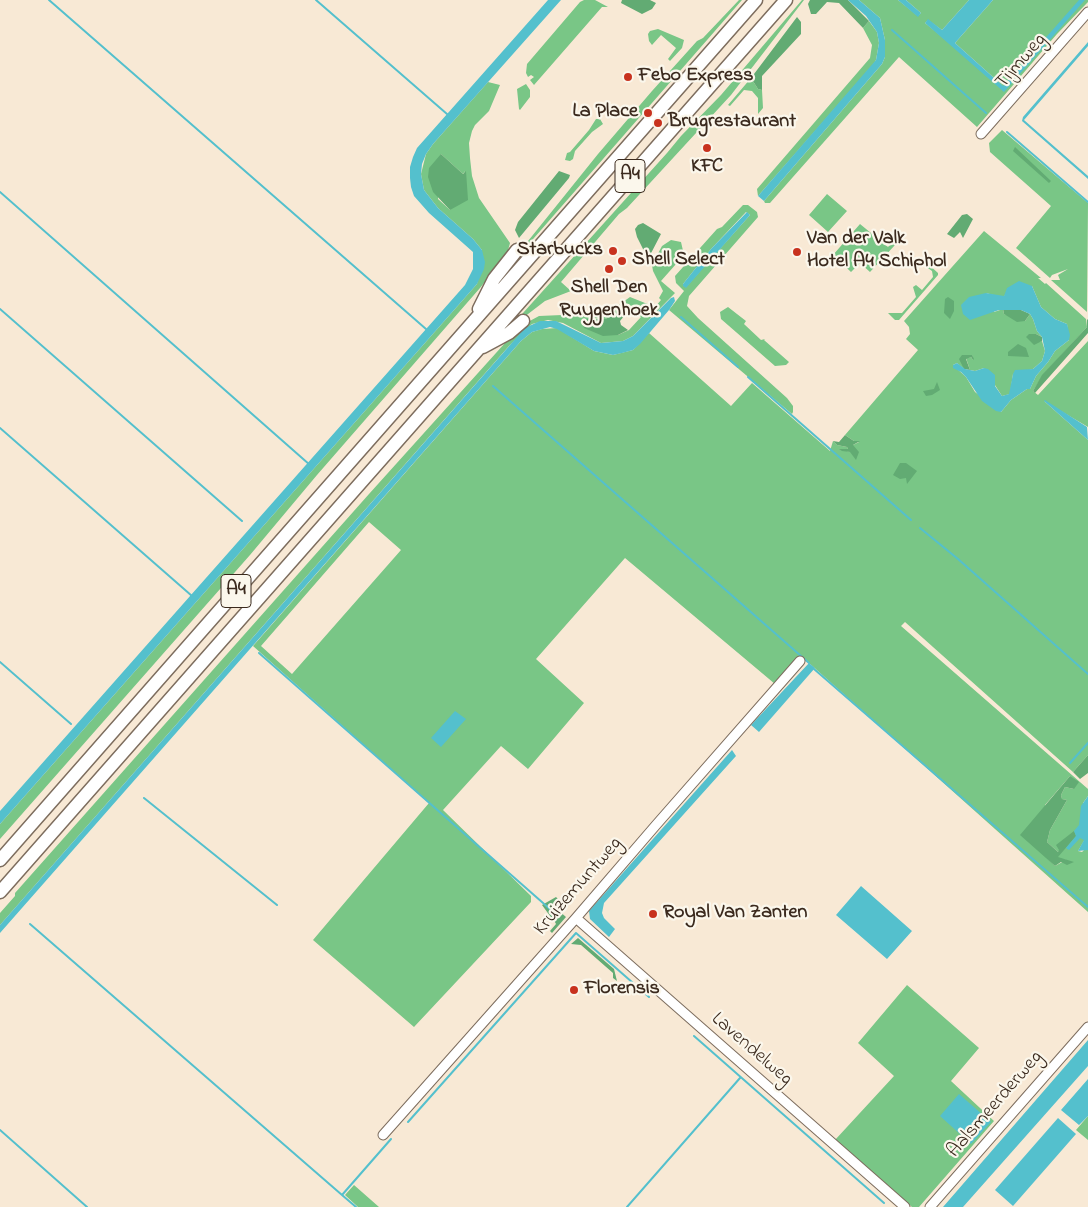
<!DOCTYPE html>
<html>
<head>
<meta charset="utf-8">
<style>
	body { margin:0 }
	canvas { display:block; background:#f8e9d5 }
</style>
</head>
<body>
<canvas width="1088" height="1207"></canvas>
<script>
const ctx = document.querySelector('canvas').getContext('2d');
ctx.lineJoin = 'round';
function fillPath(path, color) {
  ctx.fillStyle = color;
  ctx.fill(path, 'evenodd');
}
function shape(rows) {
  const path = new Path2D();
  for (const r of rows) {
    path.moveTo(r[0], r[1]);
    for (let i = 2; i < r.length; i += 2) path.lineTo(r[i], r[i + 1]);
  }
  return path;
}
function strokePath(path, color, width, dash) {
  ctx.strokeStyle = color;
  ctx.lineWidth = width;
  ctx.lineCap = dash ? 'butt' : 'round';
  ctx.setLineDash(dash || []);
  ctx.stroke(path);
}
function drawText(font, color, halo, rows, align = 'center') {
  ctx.font = font + ' "Indie Flower",sans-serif';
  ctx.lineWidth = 4.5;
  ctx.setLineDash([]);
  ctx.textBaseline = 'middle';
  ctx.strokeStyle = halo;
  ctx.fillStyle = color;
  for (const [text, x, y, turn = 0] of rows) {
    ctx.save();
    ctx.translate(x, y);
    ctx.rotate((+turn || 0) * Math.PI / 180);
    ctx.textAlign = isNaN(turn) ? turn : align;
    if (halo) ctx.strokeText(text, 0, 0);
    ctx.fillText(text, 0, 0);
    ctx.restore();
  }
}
const green = shape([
	[584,0,595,0,608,7,602,7,534,85,530,80,534,77,531,75,528,77,526,73,527,64,580,2],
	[739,0,742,0,520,254,520,251,598,154,652,91,697,41,703,38],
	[802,0,804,0,731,95,627,208,619,214,561,282,571,291,545,301,515,324,514,323,667,153,681,136,721,95],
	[859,0,898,0,918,16,921,13,906,0,969,0,942,30,928,20,925,23,1003,86,955,43,993,0,1088,0,1088,2,1057,34,977,127,899,57,770,203,765,203,764,201,882,64,885,57,885,40,880,18],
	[869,21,877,32,879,43,876,60,873,65,758,196,757,189,870,58,872,45,863,28],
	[658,29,684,40,682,48,670,61,668,59,676,48,661,35,652,45,649,41,648,34,650,31],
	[751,78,758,89,762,90,763,108,758,114,758,98,752,91,744,90,730,106,728,105],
	[488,82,500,85,489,111,475,125,472,131,469,143,470,158,472,176,479,198,510,243,507,254,480,288,317,475,250,555,0,839,0,824,477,284,482,250,473,239,438,208,424,190,421,174,426,154,433,144],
	[441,154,463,174,465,171,450,210,438,199],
	[526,84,530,90,530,97,520,110,519,109,517,89],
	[596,119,600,119,603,124,592,132,575,151,573,159,570,161,565,160,567,153,570,152,589,130],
	[1002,130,1088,203,1087,312,1051,280,1060,280,1058,275,1068,269,1052,275,1050,278,1016,248,1051,206,990,152,989,143],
	[827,194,847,211,828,232,809,215],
	[743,205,748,205,757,212,758,217,689,296,687,306,698,318,787,398,793,406,793,412,792,414,669,310,684,291,676,283,675,276,717,229,722,227],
	[746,212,750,215,686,287,683,284,711,249],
	[860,224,888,247,892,243,895,245,870,272,860,263,851,272,833,255],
	[984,231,1041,278,1038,278,1045,284,1046,283,1086,319,1087,327,1043,375,1033,391,1038,395,1088,341,1088,427,1044,401,1088,440,1088,755,1073,772,905,622,901,626,1088,789,1088,796,1083,803,1085,839,1078,851,1082,852,1088,846,1088,912,809,663,798,657,775,684,625,558,536,659,584,703,528,769,501,746,443,810,531,896,531,902,414,1027,313,940,429,803,253,646,521,341,532,332,542,329,557,328,594,351,613,355,633,350,649,333,731,406,752,383,830,451,833,441,837,445,847,447,848,449,840,449,850,452,853,445,859,442,854,441,845,435,918,350,906,339,910,334,909,327,904,321],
	[1032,286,1041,307,1055,319,1067,324,1069,340,1055,351,1048,362,1036,376,1030,389,1027,389,1011,400,1001,412,975,392,966,377,953,365,957,363,964,369,962,355,972,355,973,360,971,357,966,358,970,370,975,371,984,368,1002,396,1010,394,1013,374,1033,369,1042,361,1045,351,1042,341,1038,342,1030,334,1036,334,1042,337,1037,331,1033,319,1030,314,1025,321,1004,314,1003,309,994,312,986,293,1001,297],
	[369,522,401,550,292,674,261,646],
	[1070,776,1074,789,1065,787,1061,795,1062,799,1067,800,1050,830,1047,842,1058,852,1060,850,1057,858,1066,860,1055,866,1047,858,1045,805],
	[671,240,681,242,684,255,661,281,675,293,633,336,623,341,601,343,563,323,548,320,532,324,509,346,0,925,0,913,15,896,15,893,369,494,514,333,526,323,539,316,585,314,604,311,616,307,630,297,655,307,661,300,659,298,663,291,653,271,652,265,662,246],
	[632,308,641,317,629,330,618,335,591,318,605,319,619,313,625,315],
	[927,263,938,273,938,275,899,320,895,320,888,313,902,313,916,297,913,287,916,285,922,290,933,277,932,271,925,266],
	[728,307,746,321,744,324,761,340,765,339,764,340,789,362,786,365,775,366,721,319,720,312],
	[907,985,979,1048,951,1081,994,1121,919,1207,912,1207,835,1140,894,1076,858,1043],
	[1088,1116,1088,1140,1076,1130],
	[354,1185,379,1207,358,1207,345,1195]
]);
const forest = shape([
	[622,0,650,0,656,3,652,9,642,14,621,3],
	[810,0,848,0,869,21,863,28,839,3,827,2,816,14,811,14,808,4],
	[797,17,801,22,801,34,762,76,762,90,758,89,751,78],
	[1015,147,1051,181,1049,183,1013,151],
	[441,154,463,174,466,171,468,200,450,210,433,192,428,177,429,168],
	[559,171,570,175,569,178,519,238,515,230,518,222],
	[967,214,973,219,963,238,960,232,954,238,947,234,962,215],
	[643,223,661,234,648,259,637,237,635,229,638,225],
	[948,297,954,301,954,311,950,319,944,313,945,299],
	[1003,309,1021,310,1030,314,1025,321,1017,322,1004,314],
	[619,313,625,315,620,321,621,325,628,330,618,335,603,336,584,328,583,325,586,319,605,319],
	[1087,319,1088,320,1088,333,1035,393,1033,391,1042,375,1087,327],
	[1029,334,1036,334,1042,337,1042,341,1034,345,1026,337],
	[1018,344,1026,348,1029,357,1008,356,1008,352],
	[962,355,972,355,974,359,973,360,971,357,966,359,970,370,964,369,959,359],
	[937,382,940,390,932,395,926,396,923,391,934,389],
	[845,435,854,441,860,441,853,445,859,452,856,460,850,452,842,451,839,449,848,449,847,447,837,445,833,441,839,442],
	[900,463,906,463,917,471,907,484,906,478,900,479,893,475],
	[1088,755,1088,773,1080,779,1073,772],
	[1070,776,1079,782,1074,789,1065,787,1061,795,1062,799,1067,800,1050,830,1047,842,1058,852,1059,850,1056,845,1074,831,1076,836,1058,857,1074,862,1067,865,1061,862,1055,866,1020,835],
	[556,897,563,904,558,910,566,917,552,933,550,931,556,924,553,918,546,921,550,916,542,905],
	[578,938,614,969,617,981,613,978,613,973,581,945,571,944]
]);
const water = shape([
	[548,0,561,0,433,144,426,154,422,164,421,174,424,190,438,208,473,239,482,250,485,262,484,269,477,284,0,824,0,811,465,285,473,269,473,252,429,213,414,196,411,187,410,178,410,167,413,157,417,148],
	[848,0,859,0,880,18,885,40,885,57,882,64,764,201,758,196,876,60,879,43,877,32,866,16],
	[898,0,906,0,921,13,918,17],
	[969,0,993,0,955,43,1003,86,1079,0,1085,0,1004,92,925,23,928,19,942,30],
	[1088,42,1088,46,1024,120,1088,176,1088,179,1022,121,1023,117],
	[747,212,750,215,686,288,683,286,683,284,711,249],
	[1019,281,1032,286,1041,307,1055,319,1067,324,1070,335,1069,340,1055,351,1048,362,1036,376,1030,389,1027,389,1011,400,1001,412,996,411,982,401,966,377,961,372,953,368,953,365,957,363,965,369,975,371,984,368,988,369,995,375,995,386,1002,396,1009,394,1013,374,1015,370,1033,369,1042,361,1045,351,1042,337,1037,331,1033,319,1030,314,1021,310,999,310,970,320,963,314,961,305,969,297,986,293,1004,296,1007,288],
	[674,297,675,301,669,310,640,344,633,350,622,353,613,355,594,351,557,329,550,327,532,332,521,341,0,933,0,925,525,328,540,321,556,321,601,343,623,341,633,336,671,298],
	[1045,400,1087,427,1088,440,1044,401],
	[809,663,815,668,759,732,751,725],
	[455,711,466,719,441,747,431,738],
	[732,750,736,756,604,903,602,913,604,918,615,929,609,937,590,919,589,911],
	[1088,796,1088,850,1078,851,1084,840,1080,838,1069,850,1066,848,1076,836,1074,831,1079,825,1081,806],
	[861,886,912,931,887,959,836,915],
	[1088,1040,1088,1066,963,1207,943,1207],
	[1088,1079,1088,1116,1079,1125,1061,1110],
	[959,1094,991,1122,971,1144,940,1116],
	[1058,1118,1076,1134,1013,1206,995,1190]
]);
const stream = shape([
	[49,0,426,329],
	[316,0,447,114],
	[892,30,986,113],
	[1007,132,1088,202],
	[0,192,310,465],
	[0,309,242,521],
	[681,317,738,367],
	[748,377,911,520],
	[493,386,809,663],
	[0,428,192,596],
	[920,528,958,559,1088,674],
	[259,653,551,910],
	[0,662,71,724],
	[814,669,1088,907],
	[1070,763,1088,743],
	[144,798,277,905],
	[30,924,342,1195,391,1139],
	[694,1036,884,1203],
	[408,1122,576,933,649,997],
	[0,1130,87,1207],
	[342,1195,356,1207],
	[627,1207,740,1078]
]);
const minor = shape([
	[981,134,1088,12],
	[576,918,905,1207],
	[383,1135,576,918,656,825,800,661],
	[930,1207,1088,1027]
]);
const highway = shape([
	[479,309,494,279,517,250],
	[483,347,509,333,523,321],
	[0,860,756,0],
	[0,892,786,0]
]);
const markers = [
	[628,77,5,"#c8321e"],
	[648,113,5,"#c8321e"],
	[658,123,5,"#c8321e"],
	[707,148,5,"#c8321e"],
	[613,251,5,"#c8321e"],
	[797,252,5,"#c8321e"],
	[622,261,5,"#c8321e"],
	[609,269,5,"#c8321e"],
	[653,914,5,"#c8321e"],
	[574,990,5,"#c8321e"]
];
const shields = [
	[630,176,30],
	[236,591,30]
];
const shieldNames = [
	["A4",630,176],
	["A4",236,591]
];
const streetNames = [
	["Tijmweg",1022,62,-49],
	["Kruizemuntweg",579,887,-49],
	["Lavendelweg",751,1050,41],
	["Aalsmeerderweg",996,1105,-49]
];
const poiNames = [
	["Febo Express",638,77],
	["La Place",638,113,"right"],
	["Brugrestaurant",668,123],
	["KFC",707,168,"center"],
	["Van der Valk",807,240],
	["Hotel A4 Schiphol",807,263],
	["Starbucks",603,251,"right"],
	["Shell Select",632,261],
	["Shell Den",609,289,"center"],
	["Ruygenhoek",609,312,"center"],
	["Royal Van Zanten",663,914],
	["Florensis",584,990]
];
fillPath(green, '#79c686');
fillPath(forest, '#62ab73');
fillPath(water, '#54c0cd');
strokePath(stream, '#54c0cd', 2);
strokePath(minor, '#7d6d5e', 11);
strokePath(highway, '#7d6d5e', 15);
strokePath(minor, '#fff', 9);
strokePath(highway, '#fff', 12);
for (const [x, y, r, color] of markers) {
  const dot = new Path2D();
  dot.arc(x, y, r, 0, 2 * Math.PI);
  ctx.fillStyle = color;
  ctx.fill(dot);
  strokePath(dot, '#fbf7ec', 2);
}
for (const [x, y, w] of shields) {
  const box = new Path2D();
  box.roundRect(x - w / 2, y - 16.5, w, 33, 4);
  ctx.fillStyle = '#fbf7ec';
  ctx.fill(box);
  strokePath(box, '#3b2a1e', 1);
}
drawText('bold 19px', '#3b2a1e', null, shieldNames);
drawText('20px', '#3b2a1e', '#fbf7ec', streetNames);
drawText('bold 20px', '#3b2a1e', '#fbf7ec', poiNames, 'left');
</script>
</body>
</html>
